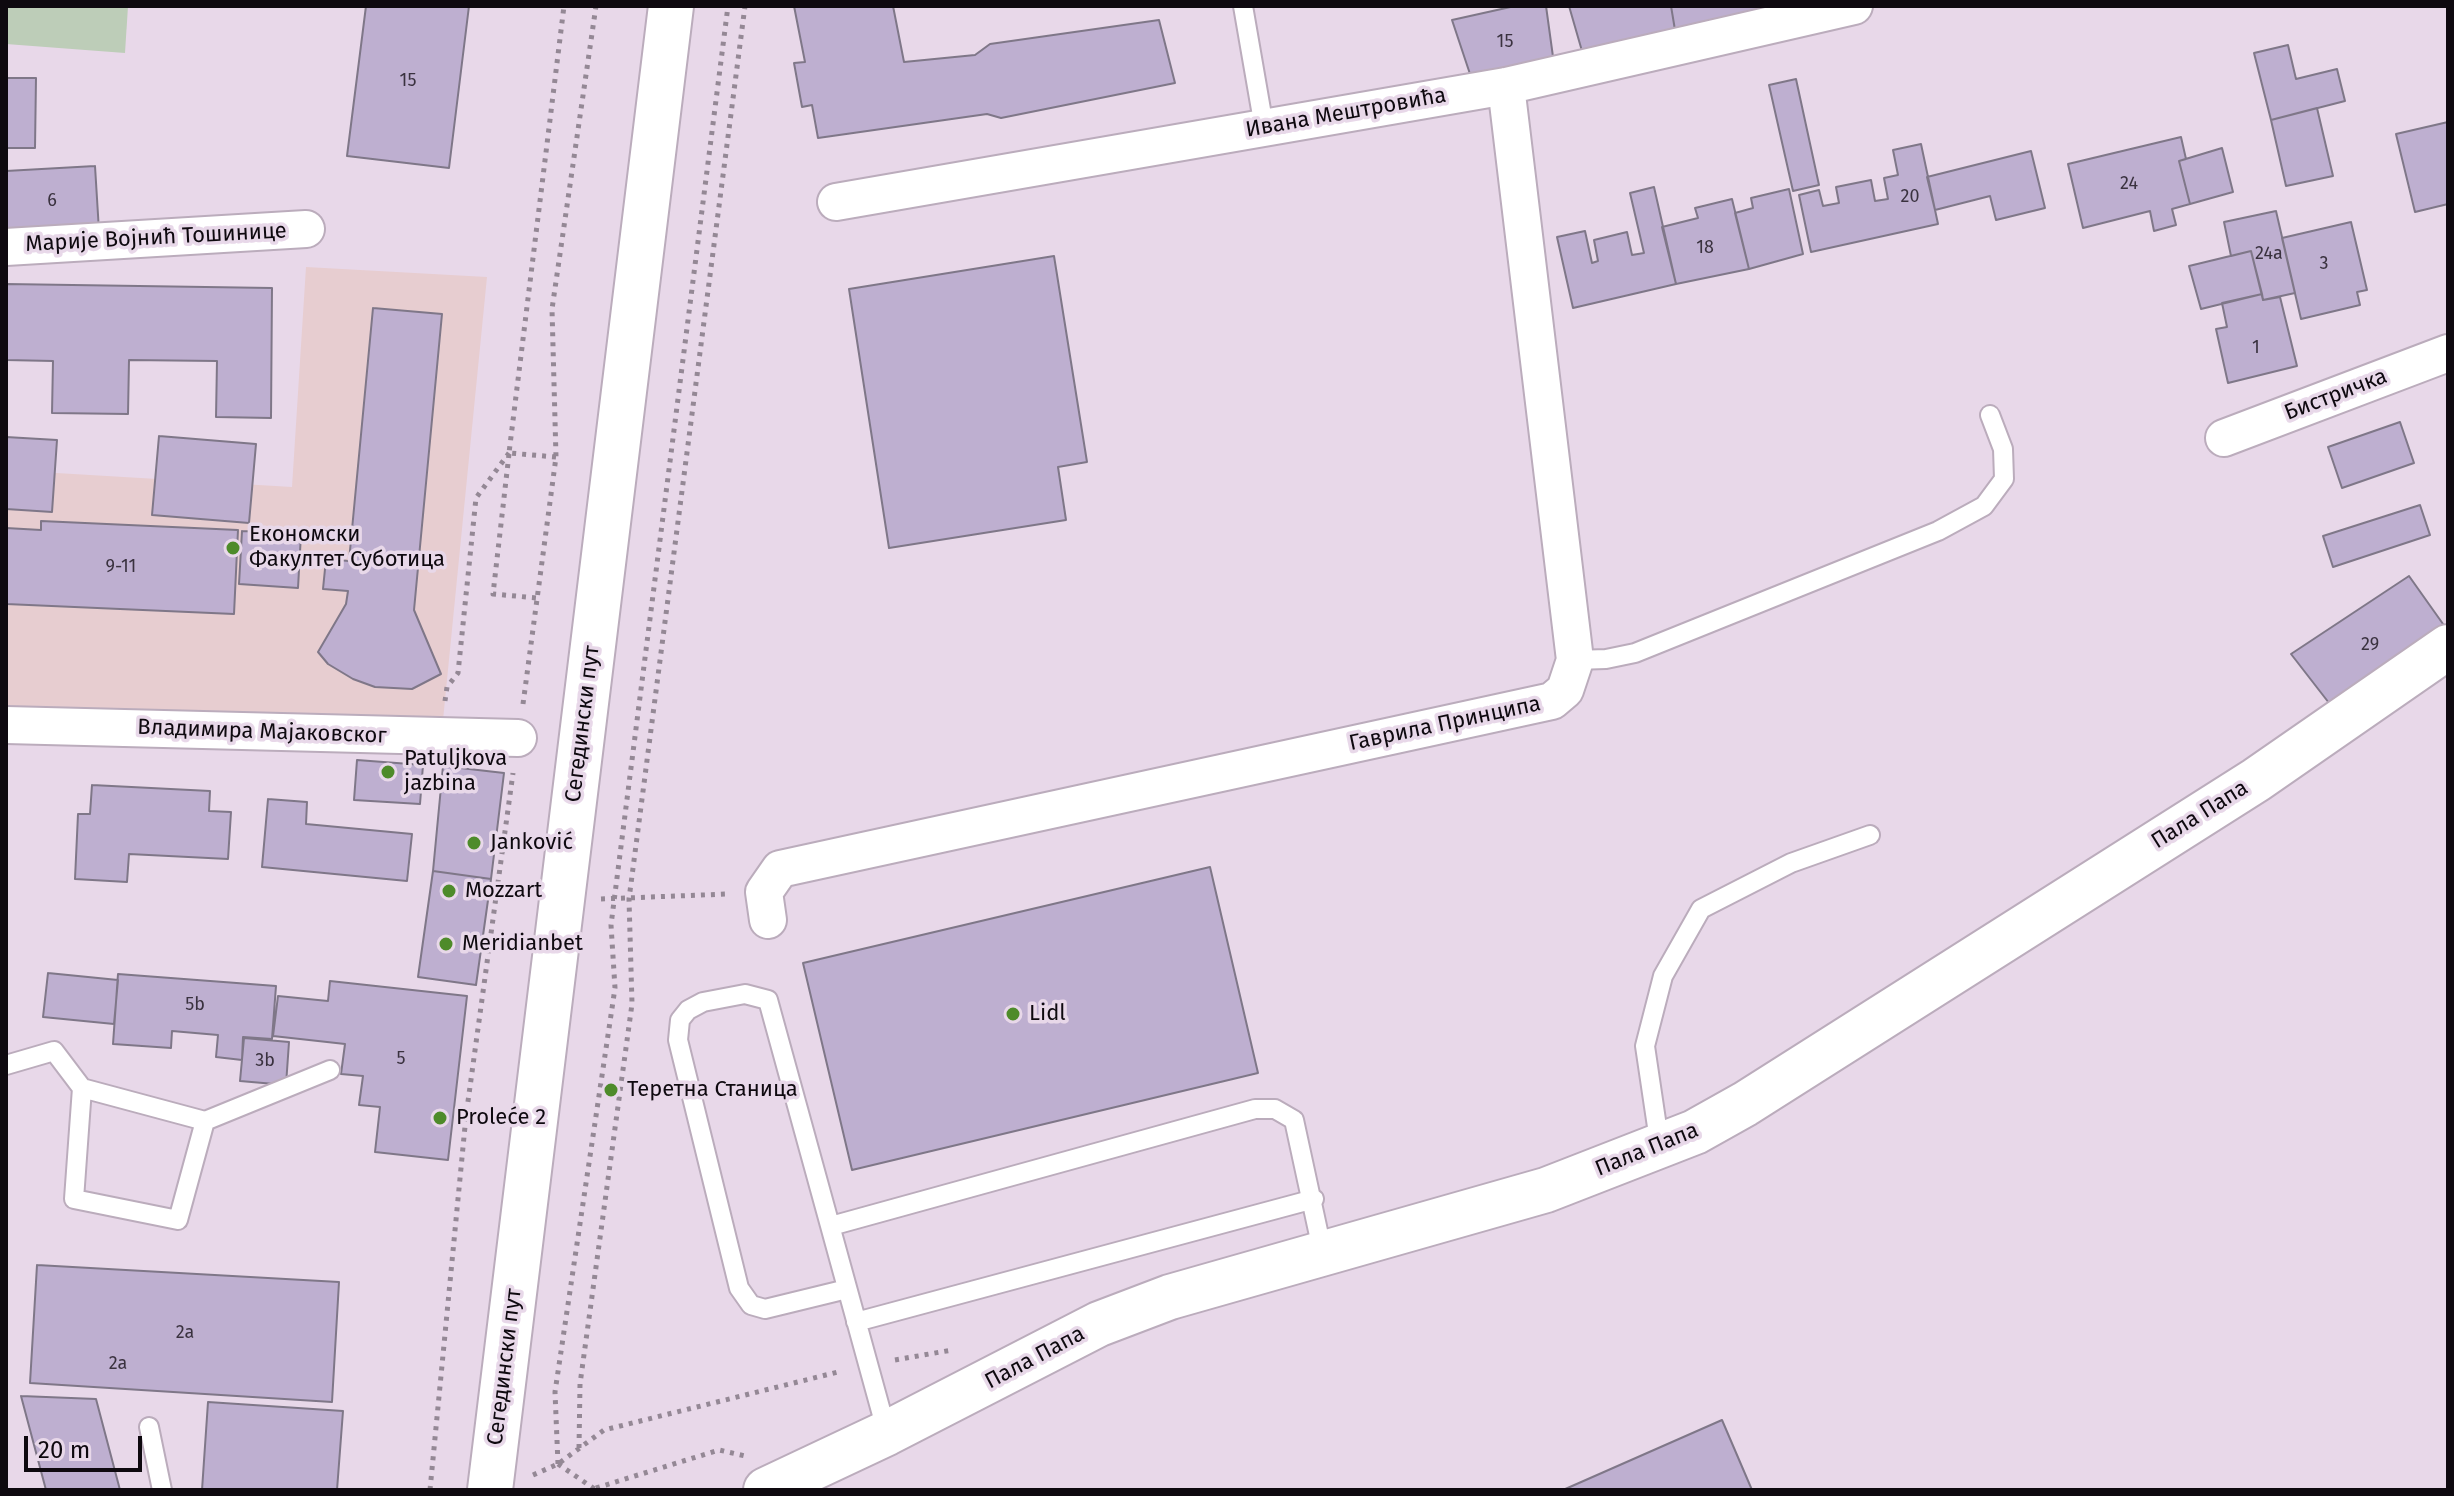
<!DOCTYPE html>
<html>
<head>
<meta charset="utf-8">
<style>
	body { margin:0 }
	#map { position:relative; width:2454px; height:1496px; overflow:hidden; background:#e8d8e9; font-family:"Fira Sans",sans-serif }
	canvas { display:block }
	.frame { position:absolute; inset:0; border:8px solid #0e090f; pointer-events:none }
	.scale { position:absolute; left:24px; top:1436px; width:118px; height:36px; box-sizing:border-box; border:4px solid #0e090f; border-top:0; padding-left:10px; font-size:24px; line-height:28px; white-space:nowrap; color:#0e090f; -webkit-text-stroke:6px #e8d8e9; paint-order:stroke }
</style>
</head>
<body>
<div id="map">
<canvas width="2454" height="1496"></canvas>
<div class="frame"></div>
<div class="scale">20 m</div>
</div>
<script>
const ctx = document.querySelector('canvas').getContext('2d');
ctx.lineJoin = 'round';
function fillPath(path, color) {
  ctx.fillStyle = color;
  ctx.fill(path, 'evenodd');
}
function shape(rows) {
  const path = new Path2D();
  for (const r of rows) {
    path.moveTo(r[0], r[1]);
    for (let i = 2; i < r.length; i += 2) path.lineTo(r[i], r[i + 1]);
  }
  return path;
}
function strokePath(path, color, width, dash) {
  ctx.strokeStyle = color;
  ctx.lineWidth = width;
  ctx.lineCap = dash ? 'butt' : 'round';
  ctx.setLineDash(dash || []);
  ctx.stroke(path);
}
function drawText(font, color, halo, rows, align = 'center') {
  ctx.font = font + ' "Fira Sans",sans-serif';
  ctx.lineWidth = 7;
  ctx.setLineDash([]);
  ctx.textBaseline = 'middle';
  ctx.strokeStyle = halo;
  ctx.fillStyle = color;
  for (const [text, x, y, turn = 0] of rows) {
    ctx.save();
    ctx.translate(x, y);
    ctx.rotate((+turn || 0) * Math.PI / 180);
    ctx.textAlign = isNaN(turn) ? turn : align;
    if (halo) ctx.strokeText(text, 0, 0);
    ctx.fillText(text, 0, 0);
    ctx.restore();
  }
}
const education = shape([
	[306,267,487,277,443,720,6,711,6,470,292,487]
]);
const green = shape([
	[6,6,128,6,125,53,6,44]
]);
const building = shape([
	[366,6,469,6,449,168,347,156,366,6],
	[794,6,893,6,904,62,975,55,990,44,1159,20,1175,83,1001,118,987,114,818,138,812,105,802,107,794,63,805,62,794,6],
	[1515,6,1546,6,1554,64,1473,83,1452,20,1515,6],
	[1569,6,1671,6,1676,36,1584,58,1569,6],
	[1671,6,1762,6,1764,15,1676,36,1671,6],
	[2288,45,2296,79,2337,69,2345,101,2271,120,2254,53,2288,45],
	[6,78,36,78,35,148,6,148,6,78],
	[1796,79,1819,185,1793,191,1769,85,1796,79],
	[2317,108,2333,176,2286,186,2271,120,2317,108],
	[2448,122,2448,204,2415,212,2396,134,2448,122],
	[2181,137,2186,159,2179,161,2190,204,2172,209,2176,225,2154,231,2150,211,2083,228,2068,164,2181,137],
	[1921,144,1938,224,1811,252,1799,195,1819,190,1823,206,1839,203,1836,187,1871,180,1875,201,1888,199,1884,178,1898,175,1893,150,1921,144],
	[2222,148,2233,192,2190,204,2179,161,2222,148],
	[2031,151,2045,208,1996,220,1990,196,1935,210,1927,177,2031,151],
	[95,166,99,231,6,237,6,171,95,166],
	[1654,187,1676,284,1573,308,1557,237,1585,231,1592,263,1598,261,1594,240,1627,232,1632,255,1644,253,1630,193,1654,187],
	[1789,189,1803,254,1749,269,1735,213,1753,208,1751,198,1789,189],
	[1732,199,1749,269,1676,284,1662,227,1698,218,1695,208,1732,199],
	[2276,211,2295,293,2263,300,2251,251,2231,256,2224,222,2276,211],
	[2351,222,2367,290,2357,292,2360,305,2301,319,2282,238,2351,222],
	[2251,251,2262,294,2201,309,2189,266,2251,251],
	[1054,256,1087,462,1058,467,1066,520,889,548,849,289,1054,256],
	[6,284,272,288,271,418,216,417,217,361,129,360,128,414,52,413,53,361,6,360,6,284],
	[2262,294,2263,300,2280,297,2297,366,2228,383,2216,329,2227,327,2222,303,2262,294],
	[373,308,442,314,414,610,441,674,412,689,375,687,353,679,328,664,318,652,346,604,348,591,323,589,326,559,349,561,373,308],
	[2400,422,2414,463,2342,488,2328,447,2400,422],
	[159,436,256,444,249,523,152,515,159,436],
	[6,437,57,440,52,512,6,509,6,437],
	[2420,505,2430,535,2333,567,2323,536,2420,505],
	[41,521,238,530,234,614,6,604,6,528,41,530,41,521],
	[242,531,301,534,298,588,239,584,242,531],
	[2409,576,2448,631,2336,712,2291,654,2409,576],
	[357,760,423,765,420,804,354,800,357,760],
	[443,766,504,773,491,879,433,871,443,766],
	[92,785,210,791,209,811,231,812,228,859,129,854,127,882,75,879,78,814,90,814,92,785],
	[268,799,307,802,306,824,412,834,407,881,262,867,268,799],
	[1210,867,1258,1073,852,1170,803,963,1210,867],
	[433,871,491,879,476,985,418,977,433,871],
	[48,973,118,980,114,1024,43,1017,48,973],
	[118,974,276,986,272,1039,243,1037,242,1060,216,1057,218,1035,172,1031,171,1048,113,1044,118,974],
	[330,981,467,996,448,1160,375,1152,380,1107,359,1105,363,1076,341,1074,345,1044,273,1036,278,996,328,1001,330,981],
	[244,1038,289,1042,286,1085,240,1081,244,1038],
	[37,1265,339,1282,332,1402,30,1383,37,1265],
	[21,1396,96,1399,120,1490,46,1490,21,1396],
	[208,1402,343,1411,337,1490,202,1490,208,1402],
	[1722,1420,1752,1490,1563,1490,1722,1420]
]);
const path = shape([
	[509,454,493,594,537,598],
	[556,457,509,453,564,6],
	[445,701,447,687,458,673,476,498,509,453],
	[523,704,556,457,552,309,596,6],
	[601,899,727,894],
	[895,1360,952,1350],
	[579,1448,580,1384,632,1004,629,899,745,6],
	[558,1464,555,1392,615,988,611,925,728,6],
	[558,1464,596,1490],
	[533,1475,558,1464,604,1430,842,1371],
	[596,1488,719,1450,745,1456],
	[430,1490,466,1116,513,773]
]);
const lane = shape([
	[1243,6,1264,127],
	[1575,660,1606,659,1635,653,1938,531,1984,506,2004,479,2003,449,1990,415],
	[6,1065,54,1051,82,1088,205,1121,330,1070],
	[82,1088,74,1199,178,1220,205,1121],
	[1660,1147,1645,1046,1663,976,1701,909,1791,863,1870,835],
	[831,1226,1255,1109,1275,1109,1294,1120,1323,1254],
	[847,1289,765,1309,751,1305,739,1288,678,1040,680,1020,688,1010,703,1002,745,994,768,1000,887,1433],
	[856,1322,1314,1199],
	[149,1427,162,1490]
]);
const street = shape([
	[836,202,1506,86,1854,6],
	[6,247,306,229],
	[2224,438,2448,353],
	[6,725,518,738],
	[768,920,764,892,780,869,1552,701,1565,690,1575,660,1506,86]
]);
const secondary = shape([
	[490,1490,671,6],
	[766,1490,887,1433,1099,1324,1170,1297,1546,1190,1695,1132,1745,1104,2256,780,2448,647]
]);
const markers = [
	[233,548,8,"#4e8b2a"],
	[388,772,8,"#4e8b2a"],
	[474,843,8,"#4e8b2a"],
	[449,891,8,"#4e8b2a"],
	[446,944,8,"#4e8b2a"],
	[1013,1014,8,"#4e8b2a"],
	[611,1090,8,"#4e8b2a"],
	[440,1118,8,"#4e8b2a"]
];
const numberNames = [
	["15",1505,42],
	["15",408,81],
	["24",2129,184],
	["20",1910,197],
	["6",52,201],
	["18",1705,248],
	["24a",2269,254],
	["3",2324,264],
	["1",2256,348],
	["9-11",121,567],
	["29",2370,645],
	["5b",195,1005],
	["5",401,1059],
	["3b",265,1061],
	["2a",185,1333],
	["2a",118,1364]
];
const streetNames = [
	["Ивана Мештровића",1346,113,-10],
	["Марије Војнић Тошинице",156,238,-3],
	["Бистричка",2336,395,-21],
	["Сегедински пут",583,724,-83],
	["Гаврила Принципа",1445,724,-12],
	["Владимира Мајаковског",262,732,2],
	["Пала Папа",2200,815,-32],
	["Пала Папа",1647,1150,-22],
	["Пала Папа",1035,1358,-28],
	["Сегедински пут",505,1367,-83]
];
const poiNames = [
	["Економски",249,535],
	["Факултет Суботица",249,560],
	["Patuljkova",404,759],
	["jazbina",404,784],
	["Janković",490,843],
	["Mozzart",465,891],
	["Meridianbet",462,944],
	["Lidl",1029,1014],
	["Теретна Станица",627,1090],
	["Proleće 2",456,1118]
];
fillPath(education, '#e7cdd0');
fillPath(green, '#bdcdb8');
fillPath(building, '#beafd0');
strokePath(building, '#7f7788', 2);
strokePath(lane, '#bbacbc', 22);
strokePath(street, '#bbacbc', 40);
strokePath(secondary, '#bbacbc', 48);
strokePath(path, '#948895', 5, [4, 6]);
strokePath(lane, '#fff', 18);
strokePath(street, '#fff', 36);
strokePath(secondary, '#fff', 44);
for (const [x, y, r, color] of markers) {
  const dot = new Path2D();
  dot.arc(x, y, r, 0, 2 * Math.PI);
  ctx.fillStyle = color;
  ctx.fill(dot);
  strokePath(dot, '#e8d8e9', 3);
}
drawText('18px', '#3a323f', null, numberNames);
drawText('22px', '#0e090f', '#e8d8e9', streetNames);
drawText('22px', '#0e090f', '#e8d8e9', poiNames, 'left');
</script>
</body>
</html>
